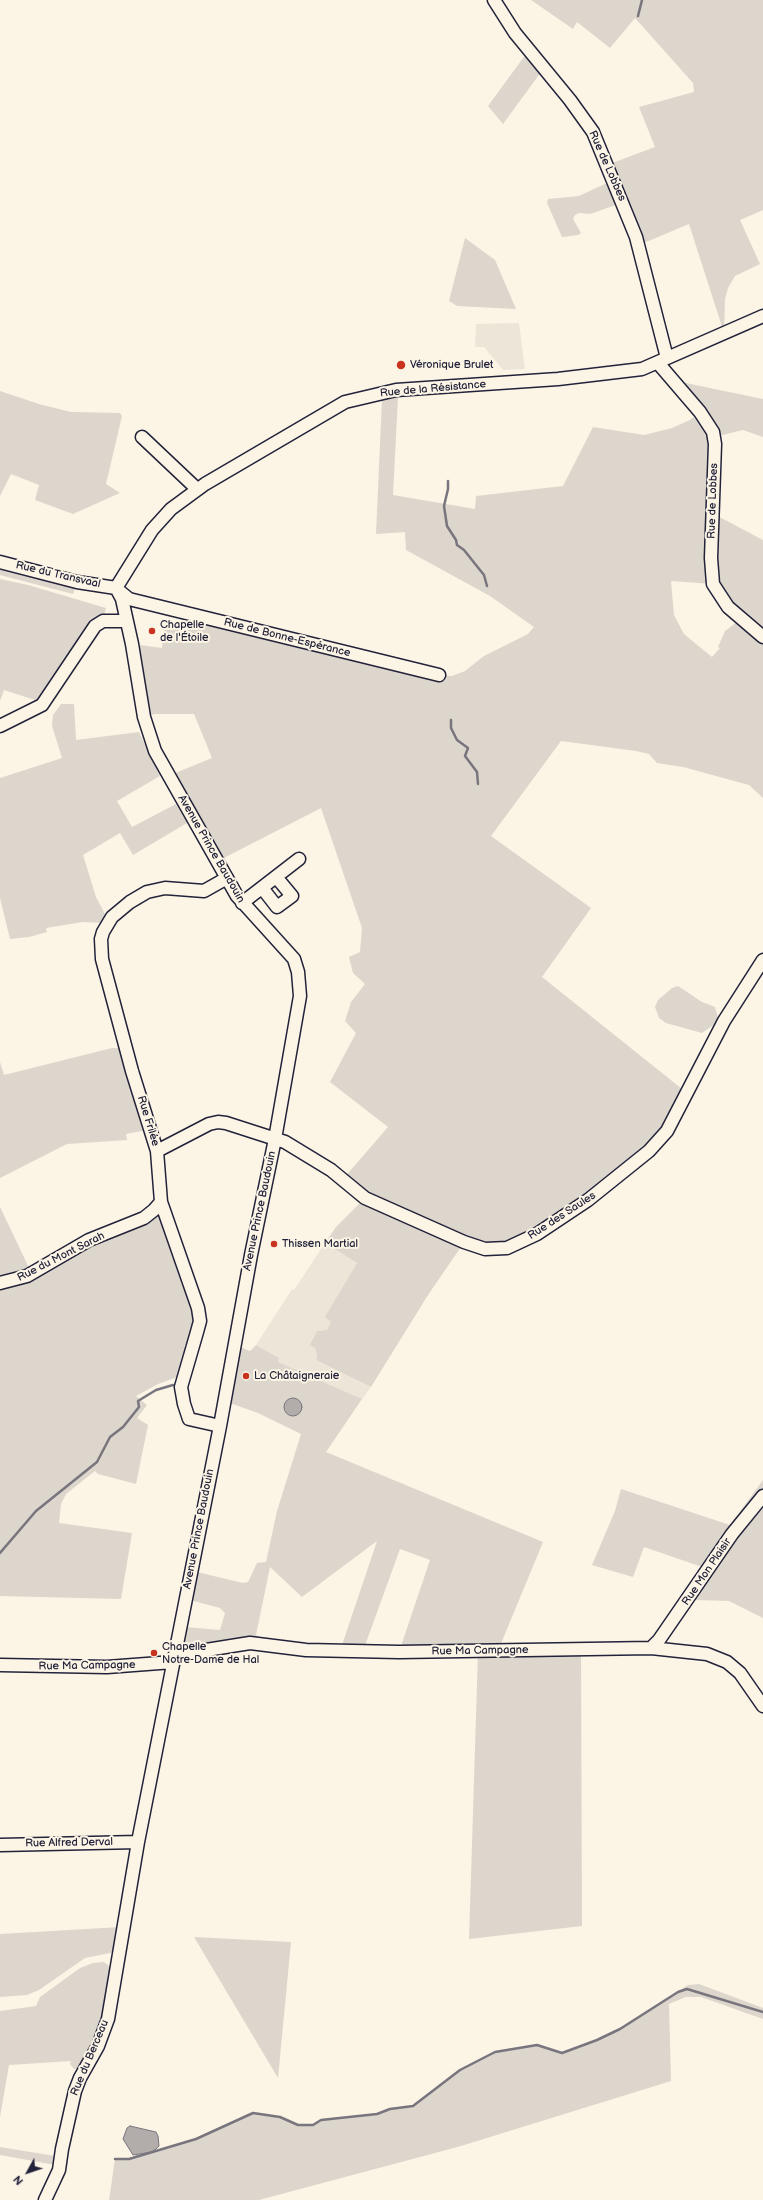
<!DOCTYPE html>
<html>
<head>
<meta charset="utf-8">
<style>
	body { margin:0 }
	#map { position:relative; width:763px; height:2200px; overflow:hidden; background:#fcf5e5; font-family:"Balsamiq Sans",sans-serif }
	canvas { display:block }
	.north { position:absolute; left:8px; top:2152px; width:40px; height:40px; -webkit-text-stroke:3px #fcf5e5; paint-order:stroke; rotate:230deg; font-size:11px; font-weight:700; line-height:16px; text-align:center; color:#22223b }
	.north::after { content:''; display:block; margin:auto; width:14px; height:18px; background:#22223b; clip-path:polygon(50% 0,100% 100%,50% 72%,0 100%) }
</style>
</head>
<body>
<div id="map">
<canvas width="763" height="2200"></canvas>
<div class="north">N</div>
</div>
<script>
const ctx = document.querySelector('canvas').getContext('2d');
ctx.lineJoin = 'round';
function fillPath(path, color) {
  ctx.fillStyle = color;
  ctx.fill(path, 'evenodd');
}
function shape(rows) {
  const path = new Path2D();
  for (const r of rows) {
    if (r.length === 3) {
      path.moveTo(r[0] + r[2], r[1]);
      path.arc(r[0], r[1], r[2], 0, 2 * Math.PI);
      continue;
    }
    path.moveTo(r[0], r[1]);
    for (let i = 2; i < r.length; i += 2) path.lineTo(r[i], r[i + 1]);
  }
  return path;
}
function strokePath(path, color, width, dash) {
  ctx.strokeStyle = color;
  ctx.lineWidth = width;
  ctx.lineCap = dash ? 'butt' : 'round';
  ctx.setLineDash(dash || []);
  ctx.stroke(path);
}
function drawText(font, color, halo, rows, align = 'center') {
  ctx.font = font + ' "Balsamiq Sans",sans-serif';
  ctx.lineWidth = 4;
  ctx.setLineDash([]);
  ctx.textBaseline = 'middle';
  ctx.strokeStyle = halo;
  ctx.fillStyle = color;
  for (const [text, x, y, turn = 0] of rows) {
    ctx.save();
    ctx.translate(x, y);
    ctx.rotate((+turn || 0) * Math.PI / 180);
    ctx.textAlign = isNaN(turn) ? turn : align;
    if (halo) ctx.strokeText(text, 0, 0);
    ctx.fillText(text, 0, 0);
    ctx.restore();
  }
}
const built = shape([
	[519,323,525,369,503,370,484,347,475,347,476,324],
	[325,1243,357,1263,326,1317,331,1322,327,1330,317,1331,315,1348,317,1355,316,1360,371,1387,362,1399,277,1362,279,1358,256,1345,292,1289,294,1290]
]);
const green = shape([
	[531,0,763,0,763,210,740,220,760,264,735,276,728,288,725,299,724,333,689,224,639,245,607,165,655,147,639,107,694,92,693,83,635,18,610,48,577,22,573,29],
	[529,50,544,68,503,124,488,106],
	[607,183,611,185,617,202,616,205,590,214,579,213,575,215,573,219,581,233,578,235,562,237,547,203,548,199,579,196],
	[465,238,495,260,516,309,457,306,449,301],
	[681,382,763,399,763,437,743,430,714,437,712,513,763,540,763,798,749,785,683,767,657,763,649,754,636,751,561,741,491,836,591,908,542,977,687,1093,649,1151,519,1243,461,1247,428,1295,371,1387,316,1360,317,1355,315,1348,310,1345,317,1331,327,1330,331,1322,325,1317,357,1263,325,1243,336,1227,365,1198,343,1179,388,1127,330,1082,356,1033,345,1021,351,1002,365,984,353,973,349,957,360,952,362,928,321,808,218,861,168,776,212,758,194,714,155,714,144,717,132,644,162,648,165,622,186,627,186,613,439,675,452,676,465,671,484,656,528,634,534,627,490,596,406,550,405,532,376,534,382,399,398,397,393,495,475,509,476,496,563,486,593,427,644,435,672,428,690,420,700,412],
	[671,581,713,584,737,622,725,631,718,647,720,648,712,657,684,634,674,615],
	[0,391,39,404,71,412,120,413,122,416,106,484,120,493,73,514,35,500,39,485,11,474,0,496],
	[0,569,75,588,73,594,0,575],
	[0,579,28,585,106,608,103,619,41,699,35,700,4,690,0,701],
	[61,704,74,704,76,740,139,732,160,776,117,801,132,827,176,804,187,823,133,855,120,833,83,855,96,897,108,920,104,923,83,922,46,928,47,932,29,937,10,939,0,898,0,778,62,758,52,726,53,715],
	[678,986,702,1002,715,1007,719,1021,702,1033,666,1023,659,1018,655,1007,658,1000,672,988],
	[112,1048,123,1048,147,1130,126,1134,127,1140,67,1144,0,1178,0,1062,4,1075],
	[0,1207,31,1272,0,1281],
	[161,1214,188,1284,196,1322,189,1346,184,1345,187,1352,180,1376,158,1384,136,1396,147,1405,137,1418,148,1425,136,1484,98,1474,95,1471,66,1494,61,1504,59,1523,132,1533,121,1599,0,1596,0,1286,35,1277,87,1247],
	[235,1345,250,1351,256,1345,279,1358,278,1362,362,1399,326,1452,543,1542,500,1646,581,1648,582,1926,469,1939,478,1652,399,1652,430,1560,400,1549,363,1651,340,1651,377,1541,302,1597,270,1567,256,1635,269,1645,175,1655,186,1627,220,1630,225,1613,220,1608,186,1599,190,1575,197,1572,243,1583,248,1582,257,1563,266,1562,277,1511,301,1434,258,1413,224,1401],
	[763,1480,763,1618,729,1601,695,1600,689,1597,708,1569,644,1547,633,1577,592,1565,615,1511,621,1489,730,1525],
	[121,1927,117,1950,110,1953,85,1958,39,1990,27,1995,0,1997,0,1934],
	[194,1937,291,1942,278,2078],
	[104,1962,114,1970,98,2031,84,2060,79,2068,74,2069,70,2064,71,2061,9,2065,0,2117,0,2011,36,2006,40,1997,80,1968,93,1963],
	[699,1984,763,2008,763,2019,701,1997,686,1997,669,2004,671,2081,461,2146,259,2200,109,2200,115,2159,129,2159,196,2139,253,2113,280,2117,298,2125,313,2125,321,2120,377,2114,390,2109,413,2106,460,2070,495,2052,537,2045,562,2053,579,2047,620,2029,688,1985],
	[0,2147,55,2156,55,2165,0,2155]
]);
const water = shape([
	[293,1407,9],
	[130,2126,156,2132,158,2136,159,2146,156,2149,152,2152,133,2155,123,2139,127,2128,130,2126]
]);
const stream = shape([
	[638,16,642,0],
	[448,481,448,489,444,506,447,526,456,540,457,545,464,550,484,575,487,586],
	[451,720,451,728,457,740,468,748,465,756,477,772,478,784],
	[0,1553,36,1511,97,1462,110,1437,123,1427,139,1407,138,1401,156,1390,173,1385],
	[115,2159,129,2159,196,2139,253,2113,280,2117,298,2125,313,2125,321,2120,377,2114,390,2109,413,2106,460,2070,495,2052,537,2045,562,2053,597,2040,620,2029,678,1992,687,1989,763,2012]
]);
const minor = shape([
	[494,0,515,33,570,100,593,132,636,237,667,358],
	[658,363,700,412,713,432,715,444,711,558,713,584,728,607,763,637],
	[142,437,197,489],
	[0,562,77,582,116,588],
	[116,588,152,530,171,509,205,484,345,402,396,390,558,379,642,369,763,316],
	[118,590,129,599,439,675],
	[0,726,42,705,95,626,103,621,126,621],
	[263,889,277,907,292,896,277,878],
	[242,903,299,859],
	[157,1151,209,1124,218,1122,226,1123,285,1142,331,1170,365,1198,464,1242,485,1249,507,1248,537,1234,588,1200,649,1151,667,1131,724,1021,763,960],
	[0,1283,27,1276,89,1240,144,1218,154,1210,161,1202],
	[220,1426,189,1419,184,1404,181,1387,197,1332,200,1321,198,1308,161,1202,157,1151,132,1071,102,959,101,939,103,932,112,917,130,902,147,892,165,888,204,891,227,878],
	[651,1648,659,1640,732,1534,763,1496],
	[175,1655,250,1643,306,1650,399,1652,651,1648,707,1654,727,1662,740,1673,763,1706],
	[0,1665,107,1667,173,1662],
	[0,1845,138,1842],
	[45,2200,59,2170,62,2149,75,2091,80,2078,98,2046,108,2019,138,1842,220,1426,251,1255,275,1139,300,996,298,972,294,959,237,896,155,751,144,717,132,644,122,599,116,588]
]);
const markers = [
	[401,365,5,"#c8321e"],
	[152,631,4,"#c8321e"],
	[274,1244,4,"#c8321e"],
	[246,1376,4,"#c8321e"],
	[154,1653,4,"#c8321e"]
];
const streetNames = [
	["Rue de Lobbes",607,166,66],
	["Rue de la Résistance",433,389,-5],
	["Rue de Lobbes",713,501,-88],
	["Rue du Transvaal",58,575,13],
	["Rue de Bonne-Espérance",287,638,14],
	["Avenue Prince Baudouin",211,849,60],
	["Rue Frilée",148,1121,73],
	["Avenue Prince Baudouin",260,1211,-78],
	["Rue des Saules",562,1216,-33],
	["Rue du Mont Sarah",61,1257,-27],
	["Avenue Prince Baudouin",199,1529,-79],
	["Rue Mon Plaisir",707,1572,-56],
	["Rue Ma Campagne",480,1651,-1],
	["Rue Ma Campagne",87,1666,-1],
	["Rue Alfred Derval",69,1843,-1],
	["Rue du Berceau",90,2058,-67]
];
const poiNames = [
	["Véronique Brulet",410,365],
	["Chapelle",160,625],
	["de l'Étoile",160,638],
	["Thissen Martial",282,1244],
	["La Châtaigneraie",254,1376],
	["Chapelle",162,1647],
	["Notre-Dame de Hal",162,1660]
];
fillPath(built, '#ece5d8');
fillPath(green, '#dcd6cc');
fillPath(water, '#b2adab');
strokePath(water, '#78757e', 1);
strokePath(stream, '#78757e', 2.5);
strokePath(minor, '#22223b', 15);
strokePath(minor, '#fcf5e5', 12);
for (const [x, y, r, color] of markers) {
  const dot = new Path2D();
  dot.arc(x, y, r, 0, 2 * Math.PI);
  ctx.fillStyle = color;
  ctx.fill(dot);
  strokePath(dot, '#fcf5e5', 1.5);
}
drawText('11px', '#22223b', '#fcf5e5', streetNames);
drawText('11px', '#22223b', '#fcf5e5', poiNames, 'left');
</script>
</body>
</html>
